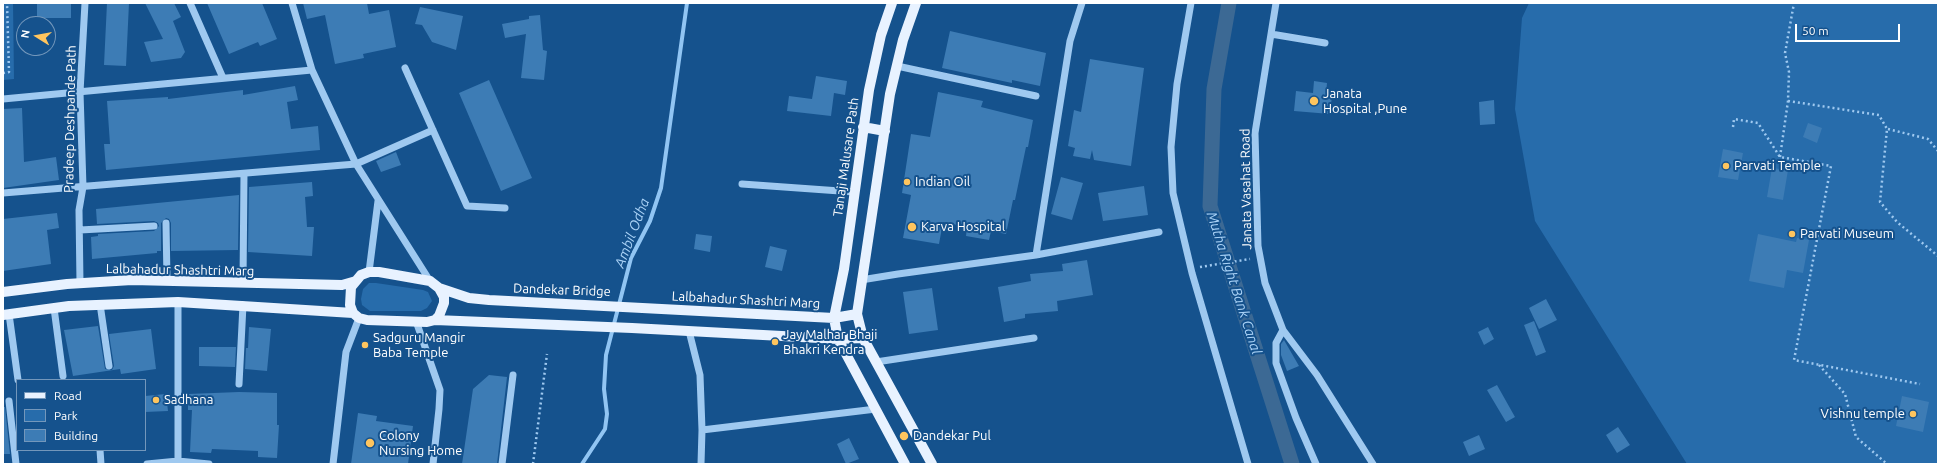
<!DOCTYPE html>
<html>
<head>
<meta charset="utf-8">
<style>
	body { margin:0 }
	#map { position:relative; width:1941px; height:467px; overflow:hidden; background:#15528d; font-family:Ubuntu,sans-serif }
	canvas { display:block }
	.frame { position:absolute; inset:0; border:4px solid #fff; pointer-events:none }
	.legend { position:absolute; left:16px; top:379px; width:130px; height:72px; box-sizing:border-box; background:#15528d; border:1px solid #7397bb; margin:0; padding:5px 7px; list-style:none; font-size:12px; color:#fff }
	.legend li { display:flex; align-items:center; gap:8px; height:20px }
	.legend b { width:20px; border:1px solid #7397bb }
	.north { position:absolute; left:16px; top:16px; width:40px; height:40px; box-sizing:border-box; background:#15528d; border:1px solid #7397bb; border-radius:50%; rotate:281deg; font-size:11px; font-weight:700; line-height:16px; text-align:center; color:#fff }
	.north::after { content:''; display:block; margin:auto; width:14px; height:18px; background:#ffc55e; clip-path:polygon(50% 0,100% 100%,50% 72%,0 100%) }
	.scale { position:absolute; left:1795px; top:24px; width:105px; height:18px; box-sizing:border-box; border:2px solid #fff; border-top:0; padding-left:5px; font-size:12px; line-height:14px; white-space:nowrap; color:#fff; -webkit-text-stroke:3px #15528d; paint-order:stroke }
</style>
</head>
<body>
<div id="map">
<canvas width="1941" height="467"></canvas>
<div class="frame"></div>
<ul class="legend">
<li><b style="height:5px;background:#e8f2ff"></b>Road</li>
<li><b style="height:11px;background:#276cab"></b>Park</li>
<li><b style="height:11px;background:#3d7cb5"></b>Building</li>
</ul>
<div class="north">N</div>
<div class="scale">50 m</div>
</div>
<script>
const ctx = document.querySelector('canvas').getContext('2d');
ctx.lineJoin = 'round';
function fillPath(path, color) {
  ctx.fillStyle = color;
  ctx.fill(path, 'evenodd');
}
function shape(rows) {
  const path = new Path2D();
  for (const r of rows) {
    path.moveTo(r[0], r[1]);
    for (let i = 2; i < r.length; i += 2) path.lineTo(r[i], r[i + 1]);
  }
  return path;
}
function strokePath(path, color, width, dash) {
  ctx.strokeStyle = color;
  ctx.lineWidth = width;
  ctx.lineCap = dash ? 'butt' : 'round';
  ctx.setLineDash(dash || []);
  ctx.stroke(path);
}
function drawText(font, color, halo, rows, align = 'center') {
  ctx.font = font + ' Ubuntu,sans-serif';
  ctx.lineWidth = 4;
  ctx.setLineDash([]);
  ctx.textBaseline = 'middle';
  ctx.strokeStyle = halo;
  ctx.fillStyle = color;
  for (const [text, x, y, turn = 0] of rows) {
    ctx.save();
    ctx.translate(x, y);
    ctx.rotate((+turn || 0) * Math.PI / 180);
    ctx.textAlign = isNaN(turn) ? turn : align;
    if (halo) ctx.strokeText(text, 0, 0);
    ctx.fillText(text, 0, 0);
    ctx.restore();
  }
}
const green = shape([
	[3,3,13,3,14,79,3,80],
	[1529,3,1938,3,1938,464,1687,464,1535,221,1515,109,1522,18],
	[369,283,376,283,423,290,428,292,432,301,427,308,421,311,370,311,362,305,361,299,363,289]
]);
const stream = shape([
	[582,464,605,429,607,414,604,389,606,355,631,258,650,221,661,188,687,3]
]);
const canal = shape([
	[1229,3,1214,89,1210,206,1292,464]
]);
const building = shape([
	[37,3,71,3,71,18,37,18],
	[107,3,129,3,126,66,104,65],
	[145,3,174,3,181,17,173,21,185,52,181,58,151,62,144,42,163,39],
	[207,3,262,3,277,39,260,46,258,42,229,54],
	[303,3,367,3,369,14,389,10,396,47,363,54,364,58,335,64,325,15,307,19],
	[420,7,463,16,456,50,432,42,422,25,415,24],
	[540,15,543,50,547,51,544,80,521,78,526,34,505,38,502,24,529,19,529,16],
	[950,31,1046,53,1040,86,1012,80,1012,83,942,68],
	[1090,59,1144,68,1131,166,1094,160,1092,150,1090,159,1073,156,1075,148,1068,146,1074,110,1081,112],
	[816,76,847,81,845,95,834,93,831,116,787,111,789,96,812,99],
	[489,80,532,178,501,191,459,93],
	[1314,81,1327,83,1326,94,1332,95,1330,114,1294,111,1296,91,1313,93],
	[295,86,298,100,287,102,291,129,318,126,320,150,106,170,104,144,110,144,107,101,168,97,168,99,243,90,243,95],
	[938,92,983,101,981,107,1033,120,1028,147,1026,147,1015,200,1013,200,1006,234,991,231,989,240,966,236,967,227,943,222,939,244,903,238,911,195,902,193,911,134,930,137],
	[1494,100,1495,124,1480,125,1479,102],
	[22,108,24,162,56,157,59,180,3,188,3,109],
	[1808,123,1822,128,1817,143,1803,137],
	[1723,149,1743,153,1738,180,1718,177],
	[396,152,401,165,381,172,376,161],
	[1772,168,1788,170,1783,200,1767,197],
	[1061,177,1083,183,1072,220,1051,214],
	[312,182,313,196,305,197,307,227,314,227,312,256,248,252,249,187],
	[1144,186,1148,215,1103,221,1098,193],
	[239,195,238,250,171,251,171,223,169,219,166,218,161,223,161,251,157,251,157,253,92,259,91,237,98,236,98,234,154,231,159,226,158,223,154,221,97,224,96,209],
	[57,213,59,228,47,230,51,264,3,271,3,219],
	[696,234,712,236,710,252,694,249],
	[1758,234,1796,242,1797,238,1809,240,1803,273,1787,270,1784,288,1749,281],
	[770,246,787,250,782,271,765,267],
	[1087,260,1093,295,1057,301,1058,311,1025,314,1025,318,1004,322,998,287,1031,281,1030,274,1063,271,1062,264],
	[932,288,938,330,909,334,903,292],
	[1546,299,1557,320,1539,329,1529,308],
	[1534,321,1546,352,1536,356,1524,325],
	[98,326,105,369,112,370,114,366,109,334,151,329,156,369,121,374,120,369,73,376,64,330],
	[249,327,271,329,267,371,245,369,246,348,248,348],
	[1488,327,1494,339,1484,345,1478,332],
	[1284,340,1299,366,1287,371,1281,355,1281,344],
	[199,347,236,347,235,367,199,366],
	[489,375,507,377,497,464,462,464,473,389],
	[1497,385,1515,417,1506,422,1487,390],
	[239,392,277,393,277,425,279,425,277,458,258,457,258,451,212,449,211,453,190,452,192,410,188,410,188,394],
	[166,394,168,411,145,412,145,396],
	[1902,396,1929,402,1923,432,1896,426],
	[3,407,5,407,10,454,3,454],
	[358,413,377,416,376,421,413,426,408,464,351,464],
	[1618,427,1630,445,1617,453,1606,435],
	[1479,435,1485,449,1469,456,1463,442],
	[849,438,859,459,846,464,837,444]
]);
const path = shape([
	[3,73,9,72,7,3],
	[1788,101,1879,115,1887,129,1880,202,1897,222,1938,256],
	[1733,127,1734,119,1758,123,1780,157,1831,166,1794,360,1920,384],
	[1888,129,1928,139,1938,151],
	[1780,157,1788,101,1789,72,1785,53,1794,3],
	[1200,267,1250,259],
	[1819,365,1845,394,1856,437,1887,464],
	[533,464,547,354]
]);
const minor = shape([
	[190,3,223,78],
	[292,3,312,70,356,164,430,281],
	[1191,3,1177,84,1171,147,1173,193,1192,273,1248,464],
	[1276,3,1255,133,1258,246,1265,283,1283,330,1317,375,1373,464],
	[1271,34,1325,43],
	[897,66,1036,96],
	[405,68,467,206,505,208],
	[3,99,312,70],
	[742,184,854,192],
	[3,193,356,164,433,130],
	[166,223,167,280],
	[80,230,154,226],
	[1036,255,1070,41,1082,3],
	[369,272,378,201],
	[861,280,898,274,1036,255,1159,232],
	[80,283,79,210,83,187,80,92,85,3],
	[243,283,244,174],
	[100,304,109,366],
	[54,308,63,376],
	[9,314,18,380],
	[416,321,440,390,439,409,433,464],
	[1283,330,1276,343,1276,363,1296,418,1316,464],
	[689,331,700,375,702,430,701,464],
	[876,362,1034,338],
	[239,384,243,305],
	[9,401,16,464],
	[702,430,876,409],
	[100,450,101,464],
	[147,464,178,461,209,464],
	[178,464,178,302],
	[333,464,346,352,359,318],
	[502,464,513,375]
]);
const major = shape([
	[892,3,881,35,869,90,844,269,834,318,838,339,905,464],
	[916,3,903,40,890,94,857,314,863,338,932,464],
	[863,127,885,131],
	[369,272,379,272,430,281,439,288,444,297,444,303,439,316,435,320,427,322,367,320,359,318,353,313,350,305,351,287,361,275,369,272],
	[439,288,469,298,489,300,834,318,857,314],
	[3,292,67,284,132,280,342,285,356,281],
	[3,315,69,306,178,302,353,313],
	[435,320,632,328,838,339,863,338]
]);
const markers = [
	[1314,101,5,"#ffc55e"],
	[1726,166,4,"#ffc55e"],
	[907,182,4,"#ffc55e"],
	[912,227,5,"#ffc55e"],
	[1792,234,4,"#ffc55e"],
	[775,342,4,"#ffc55e"],
	[365,345,4,"#ffc55e"],
	[156,400,4,"#ffc55e"],
	[1913,414,4,"#ffc55e"],
	[904,436,5,"#ffc55e"],
	[370,443,5,"#ffc55e"]
];
const poiNames = [
	["Janata",1323,94],
	["Hospital ,Pune",1323,109],
	["Parvati Temple",1734,166],
	["Indian Oil",915,182],
	["Karva Hospital",921,227],
	["Parvati Museum",1800,234],
	["Jay Malhar Bhaji",783,335],
	["Bhakri Kendra",783,350],
	["Sadguru Mangir",373,338],
	["Baba Temple",373,353],
	["Sadhana",164,400],
	["Vishnu temple",1905,414,"right"],
	["Colony",379,436],
	["Nursing Home",379,451],
	["Dandekar Pul",913,436]
];
const streetNames = [
	["Pradeep Deshpande Path",70,119,-89],
	["Tanaji Malusare Path",846,157,-82],
	["Janata Vasahat Road",1246,189,-91],
	["Lalbahadur Shashtri Marg",180,270,1],
	["Dandekar Bridge",562,290,2],
	["Lalbahadur Shashtri Marg",746,300,3]
];
const waterNames = [
	["Ambil Odha",632,233,-69],
	["Mutha Right Bank Canal",1234,283,72]
];
fillPath(green, '#276cab');
strokePath(stream, '#91c5f3', 4);
strokePath(canal, '#3c6994', 15);
fillPath(building, '#3d7cb5');
strokePath(path, '#9fc9f0', 2.5, [2, 3]);
strokePath(minor, '#9fc9f0', 7);
strokePath(major, '#e8f2ff', 10);
for (const [x, y, r, color] of markers) {
  const dot = new Path2D();
  dot.arc(x, y, r, 0, 2 * Math.PI);
  ctx.fillStyle = color;
  ctx.fill(dot);
  strokePath(dot, '#15528d', 1.5);
}
drawText('13px', '#fff', '#15528d', poiNames, 'left');
drawText('13px', '#fff', '#15528d', streetNames);
drawText('italic 14px', '#abd3f7', '#15528d', waterNames);
</script>
</body>
</html>
